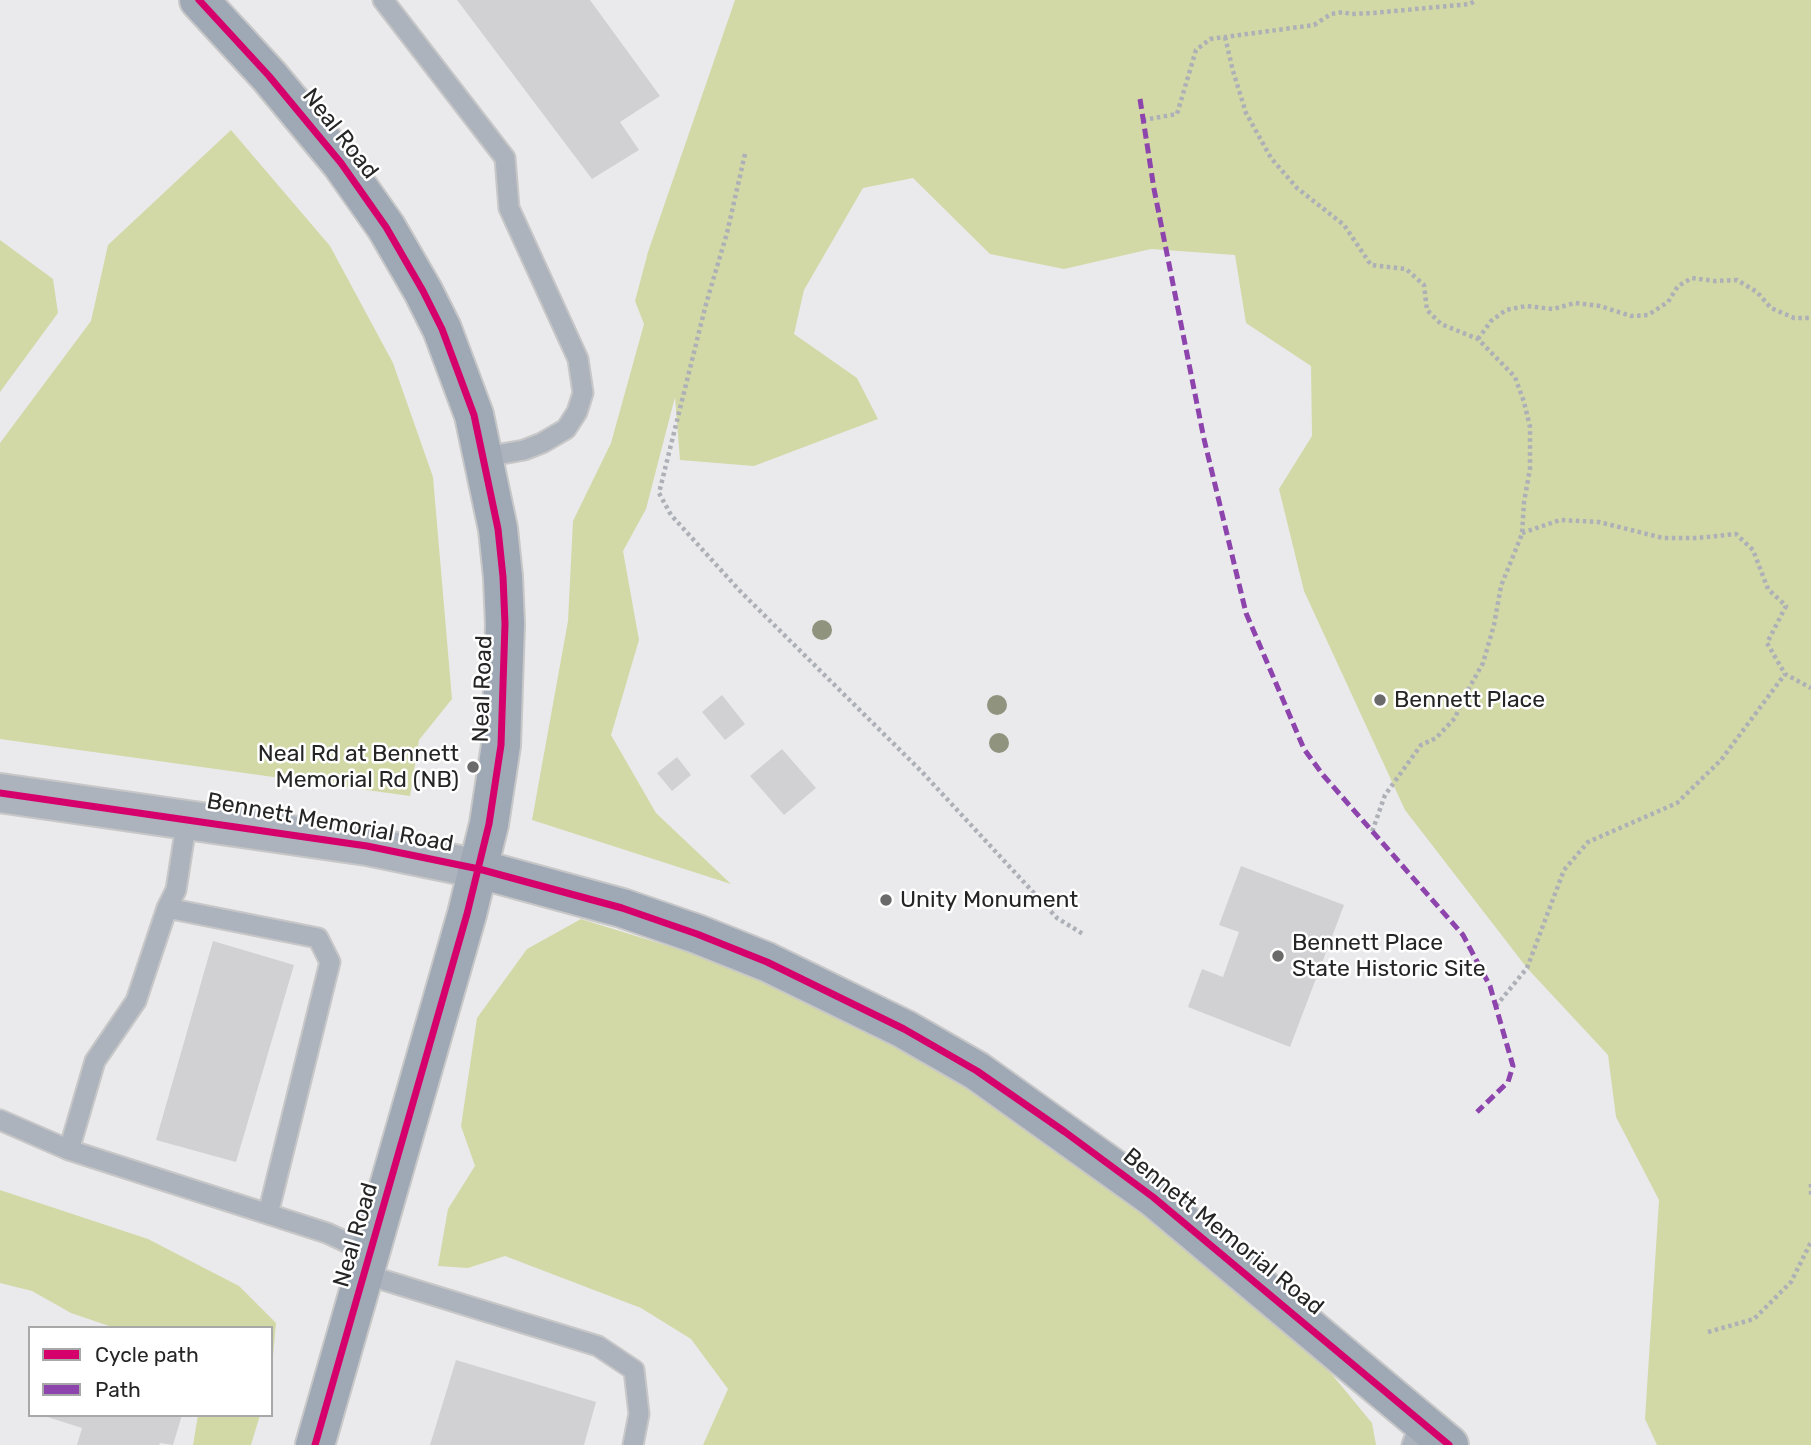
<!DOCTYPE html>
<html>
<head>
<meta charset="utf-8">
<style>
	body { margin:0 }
	#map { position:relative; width:1811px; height:1445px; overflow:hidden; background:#eaeaec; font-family:Rubik,sans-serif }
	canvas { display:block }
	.legend { position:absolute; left:28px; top:1326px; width:245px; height:91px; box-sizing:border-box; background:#fff; border:2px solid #a8a8a8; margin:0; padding:9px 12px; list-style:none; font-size:21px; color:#252526 }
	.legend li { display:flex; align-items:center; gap:14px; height:35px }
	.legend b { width:35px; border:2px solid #a8a8a8 }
</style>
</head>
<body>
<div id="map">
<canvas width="1811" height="1445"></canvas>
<ul class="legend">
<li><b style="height:9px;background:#d6006c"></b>Cycle path</li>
<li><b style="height:9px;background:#8e44ad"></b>Path</li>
</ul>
</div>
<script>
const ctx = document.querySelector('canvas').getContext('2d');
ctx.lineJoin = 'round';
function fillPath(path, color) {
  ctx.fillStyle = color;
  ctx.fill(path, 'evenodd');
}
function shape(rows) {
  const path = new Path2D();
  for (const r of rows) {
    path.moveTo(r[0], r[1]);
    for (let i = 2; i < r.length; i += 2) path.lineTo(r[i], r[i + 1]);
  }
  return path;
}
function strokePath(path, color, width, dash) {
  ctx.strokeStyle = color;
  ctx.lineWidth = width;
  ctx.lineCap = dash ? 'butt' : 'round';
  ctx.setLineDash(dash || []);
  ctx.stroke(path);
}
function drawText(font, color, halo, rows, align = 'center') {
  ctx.font = font + ' Rubik,sans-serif';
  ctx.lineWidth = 5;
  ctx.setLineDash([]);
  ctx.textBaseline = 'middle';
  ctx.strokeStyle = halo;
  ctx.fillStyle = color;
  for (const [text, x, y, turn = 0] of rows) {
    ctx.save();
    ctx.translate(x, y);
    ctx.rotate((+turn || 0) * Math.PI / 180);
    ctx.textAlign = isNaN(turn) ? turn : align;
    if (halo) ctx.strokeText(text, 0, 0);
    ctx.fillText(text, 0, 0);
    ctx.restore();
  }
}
const green = shape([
	[735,0,1811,0,1811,1445,1657,1445,1645,1419,1659,1200,1616,1117,1608,1055,1527,968,1405,810,1304,591,1279,489,1312,436,1311,366,1246,323,1235,255,1151,249,1064,269,990,254,913,178,863,188,804,290,794,334,857,378,878,419,754,466,680,460,675,397,646,509,623,551,639,640,611,735,656,813,731,884,532,820,568,621,573,521,611,443,644,324,635,301,648,252],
	[231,130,330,246,393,363,433,477,452,699,419,740,410,796,0,739,0,443,91,321,108,245],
	[0,240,53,279,58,313,0,392],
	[581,919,840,999,1083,1165,1306,1343,1372,1423,1376,1445,703,1445,728,1389,691,1339,641,1308,505,1256,468,1268,438,1266,448,1209,475,1166,461,1126,477,1018,527,949],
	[0,1190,148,1239,239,1286,276,1323,271,1377,271,1328,115,1328,71,1313,32,1291,0,1283],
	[198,1415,260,1415,251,1445,193,1445]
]);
const building = shape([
	[457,0,590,0,660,96,620,122,639,150,592,179],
	[722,695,745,724,725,740,702,712],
	[782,749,816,788,784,815,750,776],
	[677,757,691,775,672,791,657,773],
	[1241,866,1344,905,1290,1047,1188,1007,1202,969,1223,977,1239,932,1219,925],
	[213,941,294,965,236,1162,156,1140],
	[456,1360,596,1402,584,1445,430,1445],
	[41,1415,182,1415,173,1445,160,1443,159,1445,77,1445,82,1428]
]);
const path = shape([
	[1225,37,1233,71,1246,113,1271,158,1297,188,1344,225,1371,265,1406,269,1424,285,1427,310,1441,324,1478,339,1515,377,1524,402,1530,427,1530,469,1524,502,1522,534,1501,586,1494,625,1483,663,1463,699,1455,718,1436,738,1421,745,1385,795,1372,832],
	[1143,120,1177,114,1196,50,1210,39,1314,25,1331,14,1343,12,1350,14,1373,13,1470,4,1476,0],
	[745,154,727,233,706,304,659,493,671,515,740,591,922,772,1057,918,1083,934],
	[1478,339,1491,321,1506,310,1526,306,1553,309,1575,303,1600,306,1631,316,1648,315,1668,302,1678,286,1692,278,1715,281,1737,280,1757,292,1771,308,1794,318,1811,318],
	[1522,533,1560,520,1599,522,1663,538,1697,538,1736,534,1753,550,1768,589,1786,606,1767,643,1785,674,1811,688],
	[1496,1006,1527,968,1564,870,1588,842,1677,803,1721,760,1785,674],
	[1811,1184,1811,1198],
	[1708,1332,1754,1319,1791,1282,1811,1242]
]);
const lane = shape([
	[383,0,505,158,509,208,578,359,583,393,577,412,566,429,542,443,524,450,485,457],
	[187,819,176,890,167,908,136,1001,95,1061,69,1150,327,1233,370,1253],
	[167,908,318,938,330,962,268,1214],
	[0,1120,69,1150],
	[364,1274,598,1346,634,1370,639,1414,633,1445],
	[1412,1445,1421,1421]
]);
const street = shape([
	[0,793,367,846,479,869]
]);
const secondary = shape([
	[199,0,269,76,341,163,386,227,423,291,442,329,474,415,498,529,503,577,505,624,501,745,489,824,467,914,315,1445],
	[479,869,622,908,697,934,767,962,904,1029,977,1071,1153,1197,1449,1445]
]);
const quiet = shape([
	[1140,99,1154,189,1204,439,1246,613,1304,749,1323,775,1463,935,1490,986,1513,1066,1508,1082,1477,1112]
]);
const cycleway = shape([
	[199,0,269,76,341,163,386,227,423,291,442,329,474,415,498,529,503,577,505,624,501,745,489,824,467,914,315,1445],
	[0,793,367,846,479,869,622,908,697,934,767,962,904,1029,977,1071,1065,1132,1153,1197,1449,1445]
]);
const trees = [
	[822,630],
	[997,705],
	[999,743]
];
const markers = [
	[1380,700,7,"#6a6a6b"],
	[473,767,7,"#6a6a6b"],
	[886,900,7,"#6a6a6b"],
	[1278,956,7,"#6a6a6b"]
];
const streetNames = [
	["Neal Road",340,134,52],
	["Neal Road",483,689,-88],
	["Bennett Memorial Road",330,823,10],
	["Bennett Memorial Road",1223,1232,39],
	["Neal Road",356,1235,-74]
];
const poiNames = [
	["Bennett Place",1394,700],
	["Neal Rd at Bennett",459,754,"right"],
	["Memorial Rd (NB)",459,780,"right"],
	["Unity Monument",900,900],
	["Bennett Place",1292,943],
	["State Historic Site",1292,969]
];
fillPath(green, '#d2d9a6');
fillPath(building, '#d1d0d2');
strokePath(lane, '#c7c7c8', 23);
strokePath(street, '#c7c7c8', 42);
strokePath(secondary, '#c7c7c8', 42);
strokePath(path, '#adb0b6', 4.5, [3.5, 3.5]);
strokePath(lane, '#acb3bd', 19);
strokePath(street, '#acb3bd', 38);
strokePath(secondary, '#9fa8b5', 38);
strokePath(quiet, '#8e44ad', 5, [10, 5]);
strokePath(cycleway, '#d6006c', 7);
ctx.fillStyle = '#90937d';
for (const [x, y] of trees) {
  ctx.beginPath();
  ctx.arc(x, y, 10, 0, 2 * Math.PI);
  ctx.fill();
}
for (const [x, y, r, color] of markers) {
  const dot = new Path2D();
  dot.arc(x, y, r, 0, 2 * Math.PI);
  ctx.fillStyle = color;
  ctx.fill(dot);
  strokePath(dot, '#fff', 2.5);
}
drawText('23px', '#252526', '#fff', streetNames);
drawText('23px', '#252526', '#fff', poiNames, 'left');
</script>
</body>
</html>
